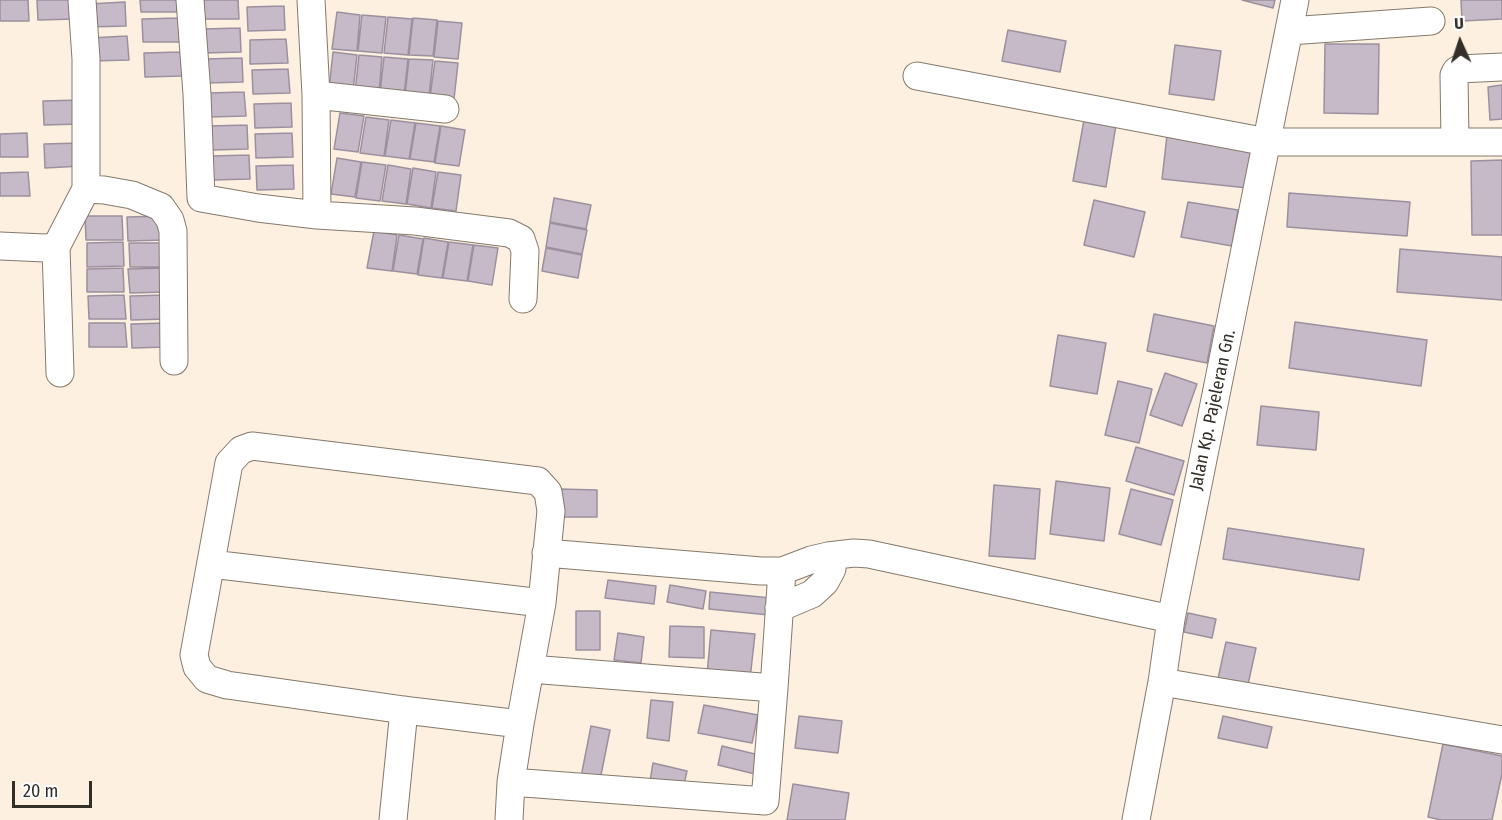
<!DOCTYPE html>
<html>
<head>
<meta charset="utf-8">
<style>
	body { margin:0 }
	#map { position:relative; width:1502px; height:820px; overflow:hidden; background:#fdf0e0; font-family:"Fira Sans Condensed",sans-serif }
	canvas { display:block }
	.north { position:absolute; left:1430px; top:12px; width:60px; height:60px; -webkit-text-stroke:4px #fff; paint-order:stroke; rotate:357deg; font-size:16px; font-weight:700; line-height:24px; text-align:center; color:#332e28 }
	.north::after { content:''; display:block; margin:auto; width:21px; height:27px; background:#332e28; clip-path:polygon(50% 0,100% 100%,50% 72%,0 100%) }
	.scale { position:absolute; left:12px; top:781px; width:80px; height:27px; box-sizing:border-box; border:3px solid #332e28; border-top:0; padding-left:8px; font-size:18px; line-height:21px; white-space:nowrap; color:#332e28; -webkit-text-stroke:4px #fff; paint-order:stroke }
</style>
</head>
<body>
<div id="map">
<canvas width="1502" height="820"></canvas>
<div class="north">U</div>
<div class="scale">20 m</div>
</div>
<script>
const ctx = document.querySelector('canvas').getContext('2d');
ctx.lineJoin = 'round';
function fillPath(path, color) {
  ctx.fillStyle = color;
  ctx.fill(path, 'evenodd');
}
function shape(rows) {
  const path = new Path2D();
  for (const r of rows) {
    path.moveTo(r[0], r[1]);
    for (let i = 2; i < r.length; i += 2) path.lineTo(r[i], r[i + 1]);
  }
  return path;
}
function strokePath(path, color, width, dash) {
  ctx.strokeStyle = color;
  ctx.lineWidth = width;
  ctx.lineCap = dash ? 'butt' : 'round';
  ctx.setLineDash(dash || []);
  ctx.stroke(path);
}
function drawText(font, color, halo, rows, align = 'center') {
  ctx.font = font + ' "Fira Sans Condensed",sans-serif';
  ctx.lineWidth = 4.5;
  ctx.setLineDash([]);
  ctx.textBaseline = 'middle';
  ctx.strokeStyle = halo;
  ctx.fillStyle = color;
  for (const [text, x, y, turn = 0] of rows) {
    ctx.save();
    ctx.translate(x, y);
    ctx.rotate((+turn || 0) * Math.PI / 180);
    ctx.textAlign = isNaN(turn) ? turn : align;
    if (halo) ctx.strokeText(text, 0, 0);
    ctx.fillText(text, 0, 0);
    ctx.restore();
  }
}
const building = shape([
	[0,0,28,0,29,21,0,21,0,0],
	[37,0,74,0,75,19,38,20,37,0],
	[140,0,177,0,177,12,141,12,140,0],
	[201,0,238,0,239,19,202,19,201,0],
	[1242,0,1275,0,1273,8,1242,0],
	[1461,0,1502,0,1502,19,1462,21,1461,0],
	[125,2,126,26,89,27,88,4,125,2],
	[284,6,285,30,248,31,247,7,284,6],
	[337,12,360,15,357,51,332,49,337,12],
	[362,15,386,17,382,53,358,51,362,15],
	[388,17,412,19,408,55,384,53,388,17],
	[178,18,180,42,143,42,142,19,178,18],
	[413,18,437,20,433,56,409,55,413,18],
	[438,21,462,23,458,59,434,57,438,21],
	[240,28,241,52,204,53,203,29,240,28],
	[1008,30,1066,41,1060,72,1002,61,1008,30],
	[127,36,129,60,92,61,90,38,127,36],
	[286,39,288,63,250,64,250,40,286,39],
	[1325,44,1379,44,1378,114,1324,113,1325,44],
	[1175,45,1221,51,1214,100,1169,94,1175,45],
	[181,52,182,76,145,77,144,53,181,52],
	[333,52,357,55,353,91,329,89,333,52],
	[359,55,382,57,379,93,355,92,359,55],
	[384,57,408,59,404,95,380,93,384,57],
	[242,58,243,82,207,83,205,59,242,58],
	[409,59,433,60,429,96,405,95,409,59],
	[435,61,458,63,454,99,430,97,435,61],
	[288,69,290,93,253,94,252,70,288,69],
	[1502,85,1502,119,1490,120,1488,87,1502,85],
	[244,92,246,116,209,117,208,93,244,92],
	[80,100,81,124,44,125,43,101,80,100],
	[291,103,292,127,255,128,254,104,291,103],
	[340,113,364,116,358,152,334,149,340,113],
	[366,117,389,120,384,156,360,153,366,117],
	[391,120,415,123,409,159,385,156,391,120],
	[1084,120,1116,125,1106,187,1073,181,1084,120],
	[416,123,440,126,434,162,410,159,416,123],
	[247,125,248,149,212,150,210,126,247,125],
	[441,126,465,130,459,166,435,163,441,126],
	[27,133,28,157,0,157,0,134,27,133],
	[292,133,293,157,256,158,255,134,292,133],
	[1167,135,1253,145,1248,188,1162,179,1167,135],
	[80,143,82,166,45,168,44,144,80,143],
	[249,155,250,179,213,180,212,156,249,155],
	[337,158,361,162,355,197,331,194,337,158],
	[1502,160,1502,235,1472,235,1471,161,1502,160],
	[362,162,386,165,380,201,356,198,362,162],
	[293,165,294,189,257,190,256,166,293,165],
	[388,165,411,169,406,204,382,201,388,165],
	[413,168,436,172,431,208,407,204,413,168],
	[28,172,30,196,0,196,0,173,28,172],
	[438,172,461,175,456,211,432,208,438,172],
	[1289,193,1410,202,1407,236,1287,227,1289,193],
	[554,198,591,205,586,229,550,222,554,198],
	[1094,200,1145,212,1134,257,1084,245,1094,200],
	[1188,202,1238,210,1232,246,1181,237,1188,202],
	[85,216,122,216,123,240,86,240,85,216],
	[164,216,165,240,128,241,127,217,164,216],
	[550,223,587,230,582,254,546,247,550,223],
	[374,231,397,235,392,271,367,268,374,231],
	[399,235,423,239,417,274,393,271,399,235],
	[424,238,448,242,442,278,418,275,424,238],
	[123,242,124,266,87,267,87,243,123,242],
	[449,242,473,245,467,281,443,278,449,242],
	[129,243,165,243,166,267,130,267,129,243],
	[474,245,498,248,492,285,468,281,474,245],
	[546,248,582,255,578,278,542,271,546,248],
	[1400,249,1502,257,1502,300,1397,292,1400,249],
	[123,268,124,292,87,292,87,269,123,268],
	[165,268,166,292,130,293,128,269,165,268],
	[124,295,126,319,89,319,88,296,124,295],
	[166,295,168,319,131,320,130,296,166,295],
	[1154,314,1214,326,1207,363,1147,351,1154,314],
	[1295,322,1427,340,1421,386,1289,368,1295,322],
	[89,323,125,323,127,347,89,347,89,323],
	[167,323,168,347,132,348,131,324,167,323],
	[1058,335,1106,343,1097,394,1050,386,1058,335],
	[1165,373,1197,384,1182,426,1150,415,1165,373],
	[1118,381,1152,389,1139,443,1105,435,1118,381],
	[1261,406,1319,412,1316,450,1257,445,1261,406],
	[1136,447,1184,461,1174,495,1126,481,1136,447],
	[1056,481,1110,488,1104,541,1050,534,1056,481],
	[994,485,1040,489,1035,559,989,556,994,485],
	[560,489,597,490,597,517,560,517,560,489],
	[1131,489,1173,500,1161,545,1119,534,1131,489],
	[1228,528,1364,549,1359,580,1223,559,1228,528],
	[608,580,656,586,654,604,605,598,608,580],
	[670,585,706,591,703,609,667,602,670,585],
	[710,592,771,598,769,615,709,609,710,592],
	[576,611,600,611,600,650,576,650,576,611],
	[1188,613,1216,619,1212,638,1184,632,1188,613],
	[670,626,704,627,704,658,669,657,670,626],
	[711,630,755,634,750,679,707,675,711,630],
	[618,633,644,637,641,663,614,660,618,633],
	[1226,642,1256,648,1247,689,1217,683,1226,642],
	[651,700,673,702,669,741,647,738,651,700],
	[704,705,758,715,752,743,698,733,704,705],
	[799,716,842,721,838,753,795,748,799,716],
	[1223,716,1272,727,1267,748,1218,738,1223,716],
	[591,726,610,730,600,780,581,777,591,726],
	[1443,744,1502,756,1502,774,1492,820,1441,820,1428,817,1443,744],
	[722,746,763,756,759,775,718,765,722,746],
	[653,763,687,771,683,789,650,781,653,763],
	[793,784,849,793,845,820,787,820,793,784]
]);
const minor = shape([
	[190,0,197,94,201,198,258,208,317,215,415,221,509,233,521,239,525,251,523,299],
	[311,0,316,95,317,215],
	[1289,31,1431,21],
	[917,76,1267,142,1502,142],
	[316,95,445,109],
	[1455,142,1454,75,1456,71,1459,69,1502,67],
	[86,189,104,190,132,195,161,207,170,220,173,231,174,361],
	[0,246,45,248,56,247,60,373],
	[56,247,86,189,86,59,82,0],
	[546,553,761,571,782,571,811,560,828,556,854,553,869,554,1171,619],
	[211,564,542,603],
	[779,608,812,594,825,582,832,569,828,556],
	[530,669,774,688,782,571],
	[1162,682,1502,740],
	[511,782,765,801,774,688],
	[393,820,404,710],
	[509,820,511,782,520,724,542,603,551,511,548,492,538,481,252,446,241,450,229,463,194,655,197,667,207,679,227,685,404,710,520,724],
	[1136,820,1162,682,1171,619,1295,0]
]);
const streetNames = [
	["Jalan Kp. Pajeleran Gn.",1213,410,-78]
];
fillPath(building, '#c6b9c8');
strokePath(building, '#9c909e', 1.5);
strokePath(minor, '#84796b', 29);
strokePath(minor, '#fff', 27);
drawText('18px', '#332e28', '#fff', streetNames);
</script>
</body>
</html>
